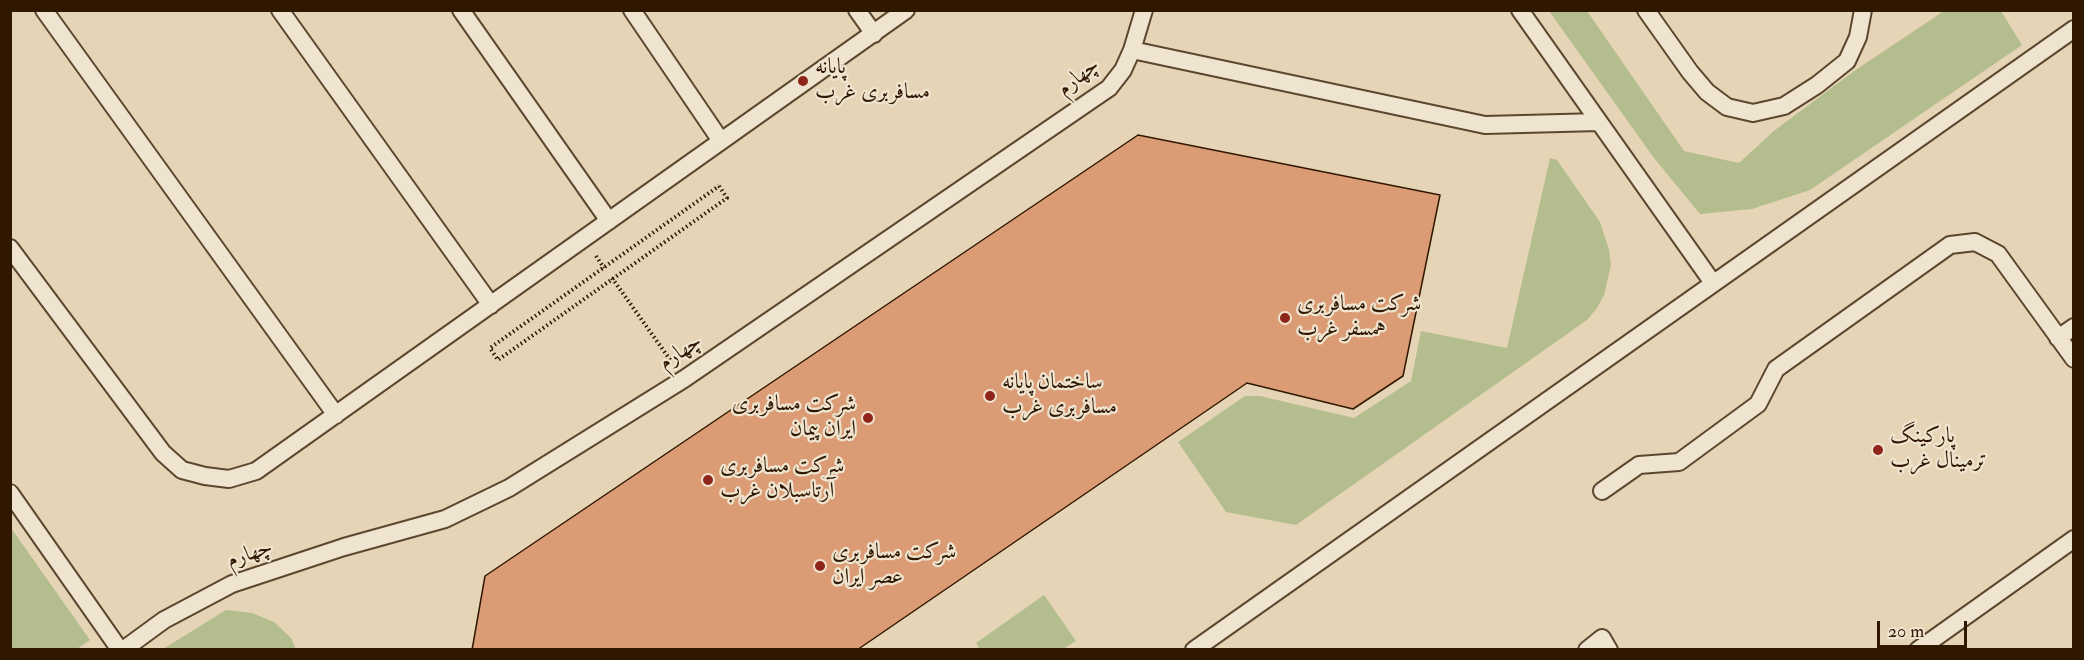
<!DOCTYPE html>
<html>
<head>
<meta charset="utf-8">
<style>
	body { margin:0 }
	#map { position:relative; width:2084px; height:660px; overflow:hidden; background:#e5d5b6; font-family:"IM FELL Double Pica",serif }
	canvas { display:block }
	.frame { position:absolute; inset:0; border:12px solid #301700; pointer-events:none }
	.scale { position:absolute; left:1877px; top:621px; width:90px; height:27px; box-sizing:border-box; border:3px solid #301700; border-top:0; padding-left:8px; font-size:18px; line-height:21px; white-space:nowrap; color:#301700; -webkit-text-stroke:4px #eee4d0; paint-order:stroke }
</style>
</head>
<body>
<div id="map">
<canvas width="2084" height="660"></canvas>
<div class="frame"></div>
<div class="scale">20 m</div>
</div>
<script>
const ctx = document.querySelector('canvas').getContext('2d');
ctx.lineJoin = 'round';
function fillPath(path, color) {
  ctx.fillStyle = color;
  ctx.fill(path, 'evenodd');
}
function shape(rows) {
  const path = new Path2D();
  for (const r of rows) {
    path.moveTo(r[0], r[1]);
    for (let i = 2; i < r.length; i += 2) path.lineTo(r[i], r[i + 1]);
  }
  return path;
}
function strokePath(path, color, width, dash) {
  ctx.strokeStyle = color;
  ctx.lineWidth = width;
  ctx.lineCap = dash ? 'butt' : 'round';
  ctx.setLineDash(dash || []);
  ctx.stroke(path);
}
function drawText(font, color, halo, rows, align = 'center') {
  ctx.font = font + ' "IM FELL Double Pica",Amiri,serif';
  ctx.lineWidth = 4.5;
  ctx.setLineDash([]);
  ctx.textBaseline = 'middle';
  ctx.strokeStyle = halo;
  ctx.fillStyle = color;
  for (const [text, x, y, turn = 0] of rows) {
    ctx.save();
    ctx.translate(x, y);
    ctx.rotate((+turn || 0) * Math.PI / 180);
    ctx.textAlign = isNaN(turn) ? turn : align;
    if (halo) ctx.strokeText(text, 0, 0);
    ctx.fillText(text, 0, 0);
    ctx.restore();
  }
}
const green = shape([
	[1549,11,1587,11,1684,151,1739,163,1775,130,1857,69,1941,13,1940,11,2001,11,2022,45,1810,190,1752,209,1700,214,1654,158],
	[1550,158,1557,160,1600,222,1609,250,1611,265,1604,295,1597,308,1587,320,1296,525,1226,512,1178,442,1245,396,1260,396,1354,418,1411,381,1421,331,1507,348],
	[11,528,90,640,77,649,11,649],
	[1044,595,1076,641,1063,649,980,649,976,643],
	[226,610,252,613,274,622,291,638,296,649,163,649]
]);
const building = shape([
	[1138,135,1440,195,1403,376,1353,409,1247,383,857,650,472,650,485,576,1138,135]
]);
const path = shape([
	[719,186,727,198,498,360,490,348,719,186],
	[596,256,604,268],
	[612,278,671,361]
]);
const lane = shape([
	[44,10,336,415],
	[280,10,491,305],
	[461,10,609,221],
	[632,10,721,141],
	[857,10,874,34],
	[1520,10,1713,283],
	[1646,10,1690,72,1707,92,1727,107,1753,113,1784,106,1817,85,1847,61,1858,37,1863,10],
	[1132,50,1485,125,1599,122],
	[10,248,163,453,182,470,205,476,229,479,256,471,906,10],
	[2058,338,2074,327],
	[1602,491,1639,465,1679,462,1758,404,1776,369,1950,245,1975,242,1998,254,2074,359],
	[10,493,120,650],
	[123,650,164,620,232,584,344,547,445,519,476,504,509,488,684,379,1109,88,1123,70,1132,50,1144,10],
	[1194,650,2074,29],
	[1587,650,1602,638,1609,650],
	[1918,650,2074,539]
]);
const markers = [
	[803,81,6,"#8f2418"],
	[1285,318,6,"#8f2418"],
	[990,396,6,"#8f2418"],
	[868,418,6,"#8f2418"],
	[1878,450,6,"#8f2418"],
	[708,480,6,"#8f2418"],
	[820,566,6,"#8f2418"]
];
const poiNames = [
	["پایانه",815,68],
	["مسافربری غرب",815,93],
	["شرکت مسافربری",1297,305],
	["همسفر غرب",1297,330],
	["ساختمان پایانه",1002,383],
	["مسافربری غرب",1002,408],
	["شرکت مسافربری",856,405,"right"],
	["ایران پیمان",856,430,"right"],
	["پارکینگ",1890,437],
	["ترمینال غرب",1890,462],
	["شرکت مسافربری",720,467],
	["آرتاسبلان غرب",720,492],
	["شرکت مسافربری",832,553],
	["عصر ایران",832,578]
];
const streetNames = [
	["چهارم",1079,78,-39],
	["چهارم",681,353,-34],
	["چهارم",250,555,-19]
];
fillPath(green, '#b4bd8e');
fillPath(building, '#db9c75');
strokePath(building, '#301700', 1.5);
strokePath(lane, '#5d462e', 20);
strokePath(path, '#301700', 4, [1.5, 3]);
strokePath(lane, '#eee4d0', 16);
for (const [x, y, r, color] of markers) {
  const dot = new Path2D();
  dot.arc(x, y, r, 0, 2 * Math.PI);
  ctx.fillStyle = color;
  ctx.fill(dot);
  strokePath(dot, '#eee4d0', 2);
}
drawText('22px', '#301700', '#eee4d0', poiNames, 'left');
drawText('22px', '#301700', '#eee4d0', streetNames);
</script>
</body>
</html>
